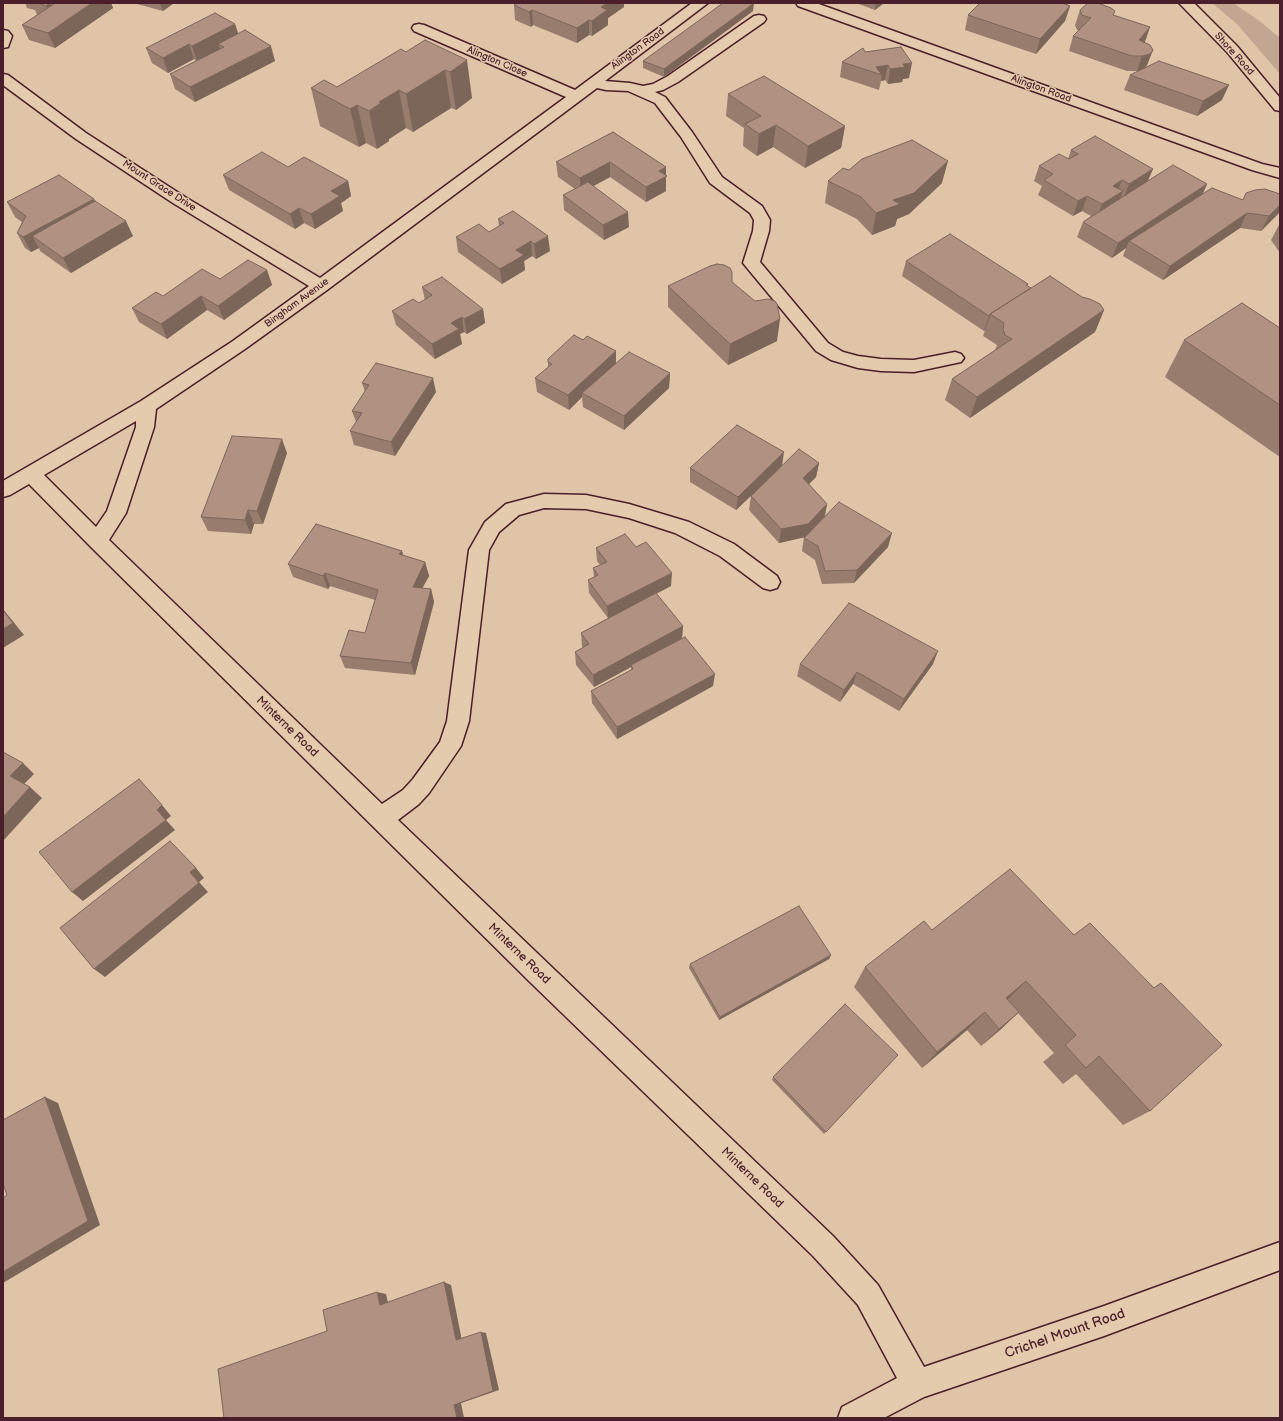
<!DOCTYPE html>
<html>
<head>
<meta charset="utf-8">
<style>
	body { margin:0 }
	#map { position:relative; width:1283px; height:1421px; overflow:hidden; background:#dfc4a8; font-family:"Balsamiq Sans",sans-serif }
	canvas { display:block }
	.frame { position:absolute; inset:0; border:4px solid #4a1f2b; pointer-events:none }
</style>
</head>
<body>
<div id="map">
<canvas width="1283" height="1421"></canvas>
<div class="frame"></div>
</div>
<script>
const ctx = document.querySelector('canvas').getContext('2d');
ctx.lineJoin = 'round';
function fillPath(path, color) {
  ctx.fillStyle = color;
  ctx.fill(path, 'evenodd');
}
function shape(rows) {
  const path = new Path2D();
  for (const r of rows) {
    path.moveTo(r[0], r[1]);
    for (let i = 2; i < r.length; i += 2) path.lineTo(r[i], r[i + 1]);
  }
  return path;
}
function strokePath(path, color, width, dash) {
  ctx.strokeStyle = color;
  ctx.lineWidth = width;
  ctx.lineCap = dash ? 'butt' : 'round';
  ctx.setLineDash(dash || []);
  ctx.stroke(path);
}
function drawText(font, color, halo, rows, align = 'center') {
  ctx.font = font + ' "Balsamiq Sans",sans-serif';
  ctx.lineWidth = 3;
  ctx.setLineDash([]);
  ctx.textBaseline = 'middle';
  ctx.strokeStyle = halo;
  ctx.fillStyle = color;
  for (const [text, x, y, turn = 0] of rows) {
    ctx.save();
    ctx.translate(x, y);
    ctx.rotate((+turn || 0) * Math.PI / 180);
    ctx.textAlign = isNaN(turn) ? turn : align;
    if (halo) ctx.strokeText(text, 0, 0);
    ctx.fillText(text, 0, 0);
    ctx.restore();
  }
}
const green = shape([
	[1212,3,1233,3,1257,19,1280,38,1280,74,1237,24]
]);
const minor = shape([
	[692,3,708,3,605,81,630,83,643,86,653,84,668,76,754,16,759,15,764,16,766,19,764,22,678,82,663,90,655,92,665,97,692,132,722,177,762,206,770,220,769,231,760,262,828,343,843,352,858,356,881,359,914,360,955,352,961,354,964,358,961,362,914,372,881,371,858,368,831,360,816,351,743,263,753,231,754,220,750,213,710,183,681,137,655,103,628,91,606,90,597,88,327,290,245,349,156,409,154,427,126,513,109,540,382,804,403,790,413,779,440,742,447,721,469,550,485,522,506,504,544,494,586,495,629,504,689,522,734,544,777,576,780,582,777,588,770,590,763,588,720,556,675,533,629,518,586,509,544,508,519,515,499,532,489,550,469,721,461,746,429,793,419,804,398,820,833,1236,878,1285,924,1367,1104,1306,1280,1242,1280,1270,1104,1336,924,1397,884,1418,838,1418,842,1407,897,1378,858,1305,813,1256,530,982,90,546,29,484,10,495,3,497,3,481,141,401,233,341,309,286,173,203,76,139,3,85,3,74,8,75,86,133,185,197,320,278,566,97,414,31,412,28,414,25,419,24,424,25,575,90,692,3],
	[136,421,136,427,107,511,96,527,44,475,136,421],
	[796,3,816,3,1262,164,1280,168,1280,178,1252,170,798,6,796,3],
	[3,30,8,31,12,36,8,47,3,48,3,30]
]);
const major = shape([
	[1179,3,1194,3,1237,46,1280,98,1280,111,1275,110,1227,52,1179,3]
]);
const wall = shape([
	[25,3,111,3,113,8,55,48,29,40,22,25,37,15,35,10,27,8],
	[133,3,174,3,163,11],
	[856,3,884,3,875,10],
	[514,5,624,7,608,18,608,25,592,36,589,35,577,43,533,25,531,27,515,20],
	[1070,6,1065,21,1036,54,965,30,968,15],
	[1080,10,1113,15,1145,42,1144,43,1153,50,1147,65,1145,68,1222,100,1197,116,1124,90,1130,75,1140,70,1137,71,1127,71,1069,51,1073,36,1079,30,1077,30,1075,25],
	[753,11,664,77,643,68,643,61],
	[235,24,238,34,275,61,195,102,175,89,170,74,196,61,194,59,168,73,152,63,146,48],
	[425,40,472,98,456,110,451,108,413,132,406,128,389,139,389,141,377,149,366,143,359,147,320,126,311,88,337,87,406,52],
	[865,52,909,78,903,79,902,82,888,84,885,80,881,81,879,90,840,77,842,62],
	[728,94,845,126,841,148,805,168,773,147,757,156,743,146,744,128,726,116],
	[613,132,666,167,666,191,646,202,610,177,593,186,629,227,604,240,564,210,563,195,575,189,558,177,556,162],
	[1071,150,1153,169,1148,181,1207,184,1203,194,1243,200,1280,194,1280,212,1261,231,1240,228,1163,280,1123,256,1126,248,1112,258,1077,237,1083,222,1091,216,1082,211,1073,216,1038,195,1042,186,1034,181,1039,166,1068,159],
	[288,167,348,181,351,196,341,203,343,211,315,229,304,223,295,229,229,190,223,175],
	[828,181,942,183,909,214,897,219,895,226,872,235,857,219,825,203],
	[94,199,95,201,133,236,71,273,40,251,39,248,31,252,25,248,17,233,22,222,15,217,7,202],
	[498,219,550,251,536,259,532,256,524,261,525,270,502,284,458,252,456,237,489,232,499,226],
	[1279,225,1280,225,1280,253,1271,240],
	[906,261,1028,284,1027,286,1031,288,1104,310,1095,332,970,418,945,400,952,379,995,350,997,345,983,336,985,330,984,331,902,276],
	[267,270,272,285,224,320,207,310,167,339,139,322,132,308,163,296,220,279],
	[732,282,777,341,728,365,668,307,668,286],
	[422,287,483,309,485,323,467,334,464,332,460,334,462,344,435,359,396,325,392,311,419,303,425,300],
	[1280,328,1280,457,1165,377,1184,340],
	[583,340,616,351,616,363,670,373,669,388,624,430,583,407,582,397,569,410,537,392,535,378,548,367,548,359],
	[362,383,436,392,395,456,354,445,350,431,356,422,352,411,365,392],
	[287,453,263,524,254,524,251,534,208,531,201,517],
	[819,463,816,477,809,484,827,504,825,517,888,547,854,583,822,584,815,560,802,551,804,537,779,543,749,510,751,496,736,510,690,482,690,468,782,466],
	[636,547,671,586,656,594,683,626,682,638,713,686,617,739,592,703,591,691,631,670,631,667,594,687,576,665,575,652,583,648,582,646,581,633,608,618,589,593,588,580,594,577,593,568,600,565,597,561,596,548],
	[402,551,403,556,425,562,429,576,422,588,431,589,434,602,415,675,345,668,340,656,365,633,375,600,330,586,328,589,293,577,288,564],
	[800,664,933,664,899,711,853,684,840,702,797,676],
	[932,930,1074,935,1154,988,1161,983,1150,1111,1123,1125,1076,1074,1063,1084,1043,1062,1054,1053,1018,1013,1000,1030,981,1046,967,1030,922,1068,854,987,865,967],
	[831,955,829,959,719,1020,689,968,690,964],
	[898,1055,824,1134,772,1080,773,1077]
]);
const shadedWall = shape([
	[49,3,50,3,57,17,52,20,46,6],
	[92,3,111,3,113,8,55,48,48,33],
	[160,3,174,3,163,11],
	[607,3,624,3,624,7,608,18,608,25,592,36,592,21,601,7],
	[754,3,753,11,664,77,664,69],
	[876,3,884,3,875,10],
	[1070,6,1065,21,1036,54,1040,39],
	[532,10,533,25,531,27,529,12],
	[589,20,589,35,577,43,577,28],
	[235,24,240,39,218,44,220,49,197,61,192,46],
	[1150,27,1145,42,1133,55,1139,40],
	[189,44,194,59,168,73,163,58],
	[271,46,275,61,195,102,190,87],
	[1153,50,1147,65,1144,69,1137,71,1142,56],
	[467,60,472,98,456,110,450,72],
	[912,63,909,78,903,79,902,82,888,84,890,69,903,64],
	[888,65,885,80,881,81,882,75,876,67],
	[445,70,451,108,413,132,406,94],
	[1229,85,1222,100,1197,116,1203,101],
	[399,90,406,128,389,139,389,141,377,149,369,111,379,102],
	[357,105,366,143,359,147,350,109],
	[776,125,773,147,757,156,759,134],
	[845,126,841,148,805,168,808,146],
	[948,161,942,183,909,214,897,219,895,226,872,235,876,213],
	[610,162,610,177,581,193,580,178],
	[666,167,666,191,646,202,646,187,659,171],
	[1153,169,1146,184,1123,199,1129,184],
	[1122,180,1116,195,1113,186],
	[348,181,351,196,341,203,343,211,315,229,311,214,331,191],
	[1207,184,1200,199,1129,241,1126,248,1112,258,1118,243],
	[1123,191,1117,206,1096,219,1102,204],
	[1087,196,1082,211,1073,216,1078,201],
	[94,199,101,214,32,236,39,248,31,252,23,237],
	[1280,205,1280,212,1261,231,1269,216],
	[299,208,304,223,295,229,290,214],
	[628,212,629,227,604,240,603,225],
	[1247,213,1240,228,1163,280,1170,266],
	[126,221,133,236,71,273,63,258],
	[548,236,550,251,536,259,534,244],
	[531,241,532,256,524,261,525,270,502,284,500,269,516,250],
	[267,270,272,285,224,320,218,306],
	[201,296,207,310,167,339,161,324],
	[483,309,485,323,467,334,464,319],
	[1104,310,1095,332,970,418,977,397],
	[989,316,990,316,985,330,984,331],
	[462,317,464,332,460,334,462,344,435,359,432,344,451,323],
	[780,319,777,341,728,365,730,344],
	[616,351,616,366,582,393,582,397,569,410,568,395],
	[670,373,669,388,624,430,624,416],
	[433,378,436,392,395,456,391,442],
	[282,439,287,453,263,524,257,511],
	[784,452,782,466,736,510,738,497],
	[819,463,816,477,801,492,803,478],
	[827,504,824,518,806,537,779,543,781,529],
	[248,510,254,524,251,534,245,520],
	[892,533,888,547,854,583,857,570],
	[402,551,406,564,399,554],
	[425,562,429,576,416,600,413,587],
	[325,573,330,586,328,589,323,576],
	[672,573,671,586,608,618,607,606],
	[431,589,434,602,415,675,411,663],
	[3,609,24,635,3,648],
	[683,626,682,638,631,665,631,667,594,687,593,675],
	[938,651,933,664,899,711,904,699],
	[857,672,853,684,840,702,844,690],
	[715,674,713,686,617,739,617,727],
	[23,763,34,774,22,786,10,776],
	[30,787,42,798,3,841,3,817],
	[162,805,171,816,166,820,175,830,83,901,72,892,157,810],
	[196,868,204,878,199,882,208,892,105,977,94,969,190,872],
	[831,955,829,959,719,1020,720,1017],
	[1026,981,1007,1000,987,1017,1006,998],
	[985,1012,967,1030,922,1068,937,1052],
	[1019,1012,1000,1030,981,1046,999,1029],
	[45,1097,58,1103,100,1225,3,1283,3,1272],
	[444,1282,451,1285,462,1341,456,1340],
	[377,1292,386,1294,389,1307,380,1305],
	[481,1332,486,1333,499,1390,461,1403,464,1418,457,1418,454,1405]
]);
const building = shape([
	[38,3,49,3,46,6,38,3],
	[52,3,92,3,48,33,22,25,54,4,52,3],
	[518,3,607,3,601,7,607,10,592,21,589,20,577,28,532,10,529,12,514,5,518,3],
	[723,3,754,3,664,69,643,61,723,3],
	[980,3,1063,3,1070,6,1040,39,968,15,980,3],
	[1088,3,1098,3,1111,8,1115,11,1113,15,1150,27,1139,40,1150,45,1153,50,1150,54,1142,56,1132,56,1073,36,1091,18,1082,15,1080,10,1088,3],
	[215,13,235,24,192,46,189,44,163,58,146,48,215,13],
	[245,30,271,46,190,87,170,74,224,47,218,44,245,30],
	[425,40,467,60,450,72,445,70,406,94,399,90,379,102,381,103,369,111,357,105,350,109,311,88,324,80,337,87,401,49,406,52,425,40],
	[901,47,912,63,903,64,905,67,890,69,888,65,876,67,882,75,842,62,863,48,865,52,901,47],
	[1159,61,1229,85,1203,101,1130,75,1159,61],
	[764,76,845,126,808,146,776,125,759,134,745,124,761,116,728,94,764,76],
	[613,132,666,167,659,171,667,176,646,187,610,162,580,178,556,162,613,132],
	[1095,136,1153,169,1129,184,1122,180,1113,186,1123,191,1102,204,1087,196,1078,201,1044,180,1053,174,1039,166,1059,154,1069,159,1078,154,1071,150,1095,136],
	[912,140,948,161,914,193,893,200,900,204,876,213,861,197,828,181,843,168,849,170,862,159,912,140],
	[262,152,288,167,304,157,348,181,331,191,340,196,311,214,299,208,290,214,223,175,262,152],
	[1173,165,1207,184,1118,243,1083,222,1173,165],
	[59,175,94,199,23,237,17,233,26,216,7,202,59,175],
	[588,182,628,212,603,225,563,195,588,182],
	[1212,188,1243,200,1246,193,1255,190,1265,189,1280,194,1280,205,1269,216,1247,213,1170,266,1129,241,1212,188],
	[95,201,126,221,63,258,32,236,95,201],
	[513,211,548,236,534,244,531,241,516,250,524,255,500,269,456,237,479,224,489,232,504,223,498,219,513,211],
	[950,234,1028,284,1026,285,1031,288,990,314,989,316,906,261,950,234],
	[248,260,267,270,218,306,201,296,161,324,132,308,156,292,163,296,202,269,220,279,248,260],
	[717,264,724,265,730,268,732,272,732,282,755,301,768,299,775,301,777,304,780,319,730,344,668,286,710,266,717,264],
	[1050,276,1082,297,1090,299,1100,304,1104,310,977,397,952,379,1012,339,1005,335,1003,329,1004,323,990,314,1050,276],
	[442,277,483,309,464,319,462,317,451,323,459,329,432,344,392,311,413,299,419,303,432,295,422,287,442,277],
	[1242,303,1280,328,1280,405,1184,340,1242,303],
	[574,335,583,340,587,336,616,351,568,395,535,378,552,364,548,362,548,359,574,335],
	[629,352,670,373,624,416,582,393,629,352],
	[376,363,433,378,391,442,350,431,362,413,352,411,369,385,362,383,376,363],
	[737,425,784,452,738,497,690,468,737,425],
	[232,436,282,439,257,511,248,510,245,520,201,517,232,436],
	[799,449,819,463,803,478,827,504,808,524,781,529,751,496,799,449],
	[839,502,892,533,857,570,825,571,818,546,804,538,839,502],
	[316,524,402,551,399,554,425,562,413,587,431,589,411,663,340,656,349,630,365,633,378,590,325,573,323,576,288,564,316,524],
	[625,534,636,547,646,542,672,573,607,606,588,580,598,575,593,568,607,562,596,548,625,534],
	[656,593,683,626,593,675,575,652,589,644,581,633,656,593],
	[849,603,938,651,904,699,857,672,844,690,800,664,849,603],
	[3,610,13,623,3,629,3,610],
	[685,637,715,674,617,727,591,691,633,669,631,665,685,637],
	[3,752,23,763,10,776,30,787,3,817,3,752],
	[139,779,162,805,157,810,166,820,72,892,39,852,139,779],
	[170,841,196,868,190,872,199,883,94,969,60,928,170,841],
	[1010,869,1074,935,1090,923,1154,988,1161,983,1222,1045,1150,1111,1099,1056,1086,1068,1065,1045,1076,1035,1026,981,1006,998,1019,1012,999,1029,985,1012,937,1052,865,967,924,921,932,930,1010,869],
	[799,906,831,955,720,1017,690,964,799,906],
	[845,1004,898,1055,826,1132,773,1077,845,1004],
	[45,1097,88,1221,3,1272,3,1198,7,1195,3,1184,3,1120,45,1097],
	[444,1282,456,1340,481,1332,493,1391,454,1405,457,1418,224,1418,218,1369,327,1331,323,1310,377,1292,380,1305,444,1282]
]);
const farStreetnames = [
	["Alington Road",638,49,-36],
	["Shore Road",1234,54,48],
	["Alington Close",497,62,23],
	["Alington Road",1041,89,20],
	["Mount Grace Drive",159,186,33],
	["Bingham Avenue",297,303,-36]
];
const streetNames = [
	["Minterne Road",287,727,44],
	["Minterne Road",519,954,44],
	["Minterne Road",752,1178,44]
];
const nearStreetnames = [
	["Crichel Mount Road",1065,1334,-19]
];
fillPath(green, '#c3a691');
strokePath(minor, '#4a1f2b', 3);
strokePath(major, '#4a1f2b', 3);
fillPath(minor, '#e5cbad');
fillPath(major, '#e5cbad');
fillPath(wall, '#987d6f');
fillPath(shadedWall, '#7c665a');
fillPath(building, '#b19181');
strokePath(building, '#7c665a', 1);
drawText('10px', '#4a1f2b', '#e5cbad', farStreetnames);
drawText('12px', '#4a1f2b', '#e5cbad', streetNames);
drawText('14px', '#4a1f2b', '#e5cbad', nearStreetnames);
</script>
</body>
</html>
